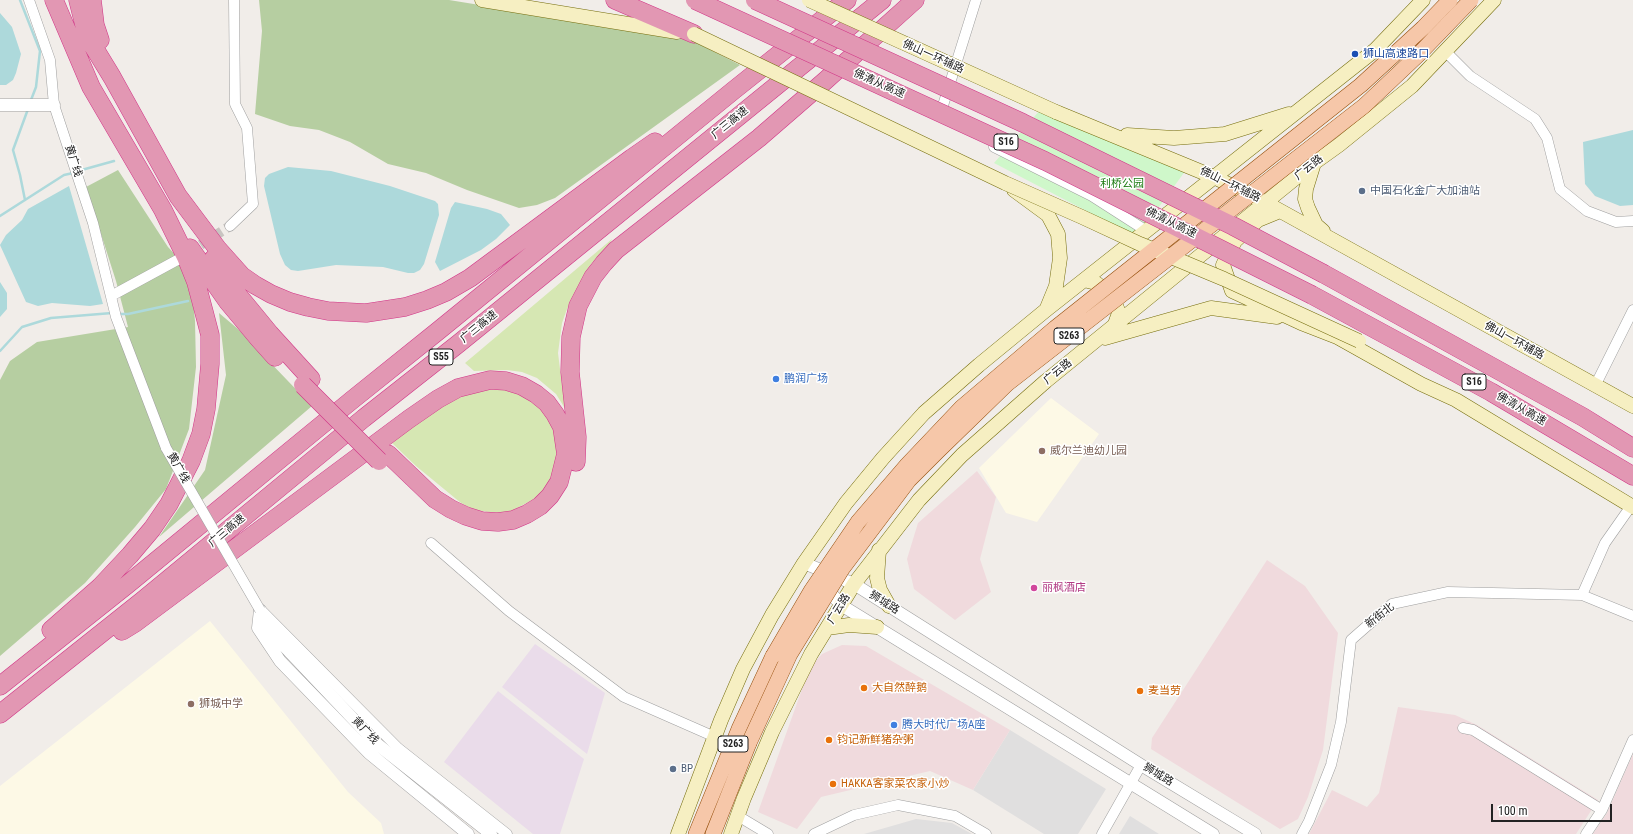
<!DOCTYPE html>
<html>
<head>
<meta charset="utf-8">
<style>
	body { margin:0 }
	#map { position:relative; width:1633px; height:834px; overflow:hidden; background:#f1ede9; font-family:"Roboto Condensed",sans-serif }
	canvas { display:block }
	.scale { position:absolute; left:1491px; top:804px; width:121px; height:18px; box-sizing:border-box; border:2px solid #222; border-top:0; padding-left:5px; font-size:12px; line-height:14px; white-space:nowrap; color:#222; -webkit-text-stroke:3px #fff; paint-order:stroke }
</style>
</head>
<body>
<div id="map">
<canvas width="1633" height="834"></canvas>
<div class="scale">100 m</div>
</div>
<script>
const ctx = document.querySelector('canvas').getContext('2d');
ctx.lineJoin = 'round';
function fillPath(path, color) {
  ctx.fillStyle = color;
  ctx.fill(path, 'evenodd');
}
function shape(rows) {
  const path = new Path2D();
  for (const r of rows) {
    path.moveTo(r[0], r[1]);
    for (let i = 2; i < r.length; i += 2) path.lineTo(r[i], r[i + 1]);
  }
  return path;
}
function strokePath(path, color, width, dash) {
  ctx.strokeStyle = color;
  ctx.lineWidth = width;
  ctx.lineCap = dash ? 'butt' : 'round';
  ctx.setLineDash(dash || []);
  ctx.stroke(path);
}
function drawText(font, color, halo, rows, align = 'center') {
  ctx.font = font + ' "Roboto Condensed","Noto Sans SC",sans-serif';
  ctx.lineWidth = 3;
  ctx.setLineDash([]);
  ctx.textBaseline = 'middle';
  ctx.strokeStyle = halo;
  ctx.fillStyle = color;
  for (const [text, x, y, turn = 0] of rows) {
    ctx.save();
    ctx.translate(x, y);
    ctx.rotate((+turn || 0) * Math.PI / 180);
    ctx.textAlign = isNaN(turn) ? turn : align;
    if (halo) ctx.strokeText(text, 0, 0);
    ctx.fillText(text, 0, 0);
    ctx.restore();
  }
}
const residential = shape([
	[1010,730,1106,789,1078,834,1044,834,973,790],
	[1130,816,1159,834,1119,834],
	[916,819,952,823,972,834,864,834]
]);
const commercial = shape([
	[977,471,996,497,980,559,991,592,955,620,914,589,907,559,918,523],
	[1267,560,1305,586,1338,633,1323,750,1308,797,1298,819,1280,829,1151,749,1152,738],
	[842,645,866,646,1010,730,973,790,930,771,821,797,797,829,758,812,810,667,822,654],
	[1398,707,1455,715,1477,725,1598,800,1576,834,1309,834,1332,790,1367,807,1379,793],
	[1633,754,1633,834,1593,834,1607,813]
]);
const industrial = shape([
	[535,644,605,693,587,754,502,687],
	[498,691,584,759,560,834,533,834,444,762]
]);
const education = shape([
	[1051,398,1099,434,1037,522,1006,513,979,468],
	[210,621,348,792,381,823,384,834,0,834,0,786]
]);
const grass = shape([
	[612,239,609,245,591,264,567,309,562,323,558,353,562,385,569,415,556,394,537,378,522,372,507,370,474,371,465,363],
	[477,389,512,390,540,406,553,420,558,449,553,480,536,498,506,514,474,510,461,503,416,466,392,443,431,412]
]);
const forest = shape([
	[259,0,449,0,689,39,740,65,555,198,537,205,519,208,467,190,426,173,388,164,350,142,319,130,290,126,255,114,262,31],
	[118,170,168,247,184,264,191,280,195,321,196,367,189,429,166,489,135,527,85,583,0,656,0,380,10,361,37,342,128,327,116,281,86,187],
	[219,313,238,329,312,406,159,537,205,470,226,375]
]);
const park = shape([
	[1047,102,1186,170,1137,237,994,163]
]);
const water = shape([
	[0,13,12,27,21,54,16,73,13,80,6,85,0,85],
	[1633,130,1633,205,1620,206,1595,196,1585,184,1583,142],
	[288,167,331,171,390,186,435,201,438,204,439,215,424,264,420,270,414,273,408,273,383,267,336,265,298,271,291,270,285,265,280,254,264,186,265,178,269,174],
	[69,186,103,304,90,306,52,303,38,306,26,302,0,245,6,235,22,220,28,209],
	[455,202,487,209,501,214,510,225,496,239,481,250,440,271,435,262,451,208],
	[0,282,7,293,7,309,0,317]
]);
const stream = shape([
	[20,0,40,51,36,87,31,100],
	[78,171,114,161],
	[25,200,20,175,13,150,28,109],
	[0,216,64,175,73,173],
	[117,314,128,314,188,301],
	[0,351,22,327,51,318,112,313]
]);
const minorTunnel = shape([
	[188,253,230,226]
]);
const minor = shape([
	[29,0,50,60,54,105,93,223,116,317,166,448],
	[1446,52,1470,76,1535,119,1547,138,1560,189,1587,211,1616,222,1633,221],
	[942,116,940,115,976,0],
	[994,147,1092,196,1145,230],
	[230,226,253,204,247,128,235,104,234,0],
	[111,296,181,258],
	[1596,384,1633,310],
	[431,543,509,611,624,697,715,737],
	[1582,595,1605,543,1631,506],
	[262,611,398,748,507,834],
	[1463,728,1473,730,1602,810],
	[738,816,768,834],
	[814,834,854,815,898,805,955,816,986,834],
	[1102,834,1141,765],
	[1302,834,1309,821,1331,765,1341,722,1351,640,1392,604,1448,592,1582,595,1633,616],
	[1586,834,1602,810,1633,740]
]);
const tertiary = shape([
	[0,105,54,105],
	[804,563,854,584,1141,765,1255,834],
	[824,585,841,605,1213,834],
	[468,834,369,753,280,661,258,628,260,610,269,630,377,744,491,834]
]);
const secondary = shape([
	[482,0,677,32],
	[1056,112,1214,177,1266,203,1633,406],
	[1127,135,1174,138,1225,134,1289,114],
	[1314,163,1306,189,1305,199,1308,208,1316,225,1323,231],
	[1014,190,1048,215,1058,234,1060,258,1056,286,1047,308],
	[1280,211,1258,220,1235,241,1223,265,1232,291,1301,323,1337,337,1421,384,1456,400,1633,507],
	[1084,280,1096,283,1112,296,1119,313,1114,327],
	[1105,338,1211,308,1277,317],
	[879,550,877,578,880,590,889,606],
	[827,628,849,625,877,627],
	[678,834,721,720,743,669,772,615,804,563,846,503,883,458,924,413,979,365,1046,310,1375,50,1423,0],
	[731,834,744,798,772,732,811,654,854,584,919,500,962,455,1046,381,1314,163,1339,145,1412,86,1494,0]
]);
const primary = shape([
	[696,834,739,729,773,656],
	[713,834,749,743]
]);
const motorway = shape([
	[78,0,87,36,112,77,178,196,217,248,242,276,255,285,271,294,290,302,308,307,328,311,366,313,405,307,427,300,446,292,470,278,632,158,655,142],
	[92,0,95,25,100,40],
	[615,0,694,34],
	[190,248,228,302,258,338,275,357],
	[214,258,238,295,270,334,311,379],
	[1324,274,1583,417,1633,448],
	[1312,295,1491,392,1633,476],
	[576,462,577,437,570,372,571,337,578,306,593,277,604,263,616,250,759,138,826,80,915,0],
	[51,630,100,587,130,555,152,529,169,504,191,461,201,434,206,409,210,364,210,335,204,312,196,282,186,257,163,210,91,87,54,0],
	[122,631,135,623,409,419,438,399,458,388,490,380,506,381,522,386,536,394,547,403,555,414,562,427,566,454,559,482,550,496,540,506,527,514,513,520,498,522,482,521,466,516,451,509,435,499,388,454],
	[0,686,128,584,352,400,438,331,734,90,847,0],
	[0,714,142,601,364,418,458,344,882,0]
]);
const minorBridge = shape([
	[166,448,260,610]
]);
const secondaryBridge = shape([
	[809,0,1056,112],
	[694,34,1005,183,1082,217,1140,244,1224,279,1359,341]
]);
const primaryBridge = shape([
	[773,656,811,591,858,522,907,465,962,407,1055,328,1361,85,1423,28,1450,0],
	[749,743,790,654,842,569,909,480,938,451,1007,384,1364,106,1418,55,1471,0]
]);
const motorwayBridge = shape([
	[695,0,1045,161,1312,295],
	[755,0,1023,123,1233,226,1324,274],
	[303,385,379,461]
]);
const markers = [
	[1355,54,4,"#1a4fb4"],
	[1362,191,4,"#5c6f8a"],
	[776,379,4,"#3f7fe0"],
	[1042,451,4,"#8d6e63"],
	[1034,588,4,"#d1479c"],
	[864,688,4,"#e8710a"],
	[1140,691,4,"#e8710a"],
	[191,704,4,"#8d6e63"],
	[894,725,4,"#3f7fe0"],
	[829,740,4,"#e8710a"],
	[673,769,4,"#5c6f8a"],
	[833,784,4,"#e8710a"]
];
const shields = [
	[1006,142,24],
	[1069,336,30],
	[441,357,24],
	[1474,382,24],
	[733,744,30]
];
const shieldNames = [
	["S16",1006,142],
	["S263",1069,336],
	["S55",441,357],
	["S16",1474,382],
	["S263",733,744]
];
const transitNames = [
	["狮山高速路口",1363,54]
];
const streetNames = [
	["佛山一环辅路",933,57,24],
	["佛清从高速",879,84,24],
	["广三高速",730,123,-39],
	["黄广线",73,161,72],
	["广云路",1309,168,-38],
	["佛山一环辅路",1230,185,26],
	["佛清从高速",1171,223,26],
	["广三高速",479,327,-39],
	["佛山一环辅路",1514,341,29],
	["广云路",1058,372,-39],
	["佛清从高速",1521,409,30],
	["黄广线",178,468,60],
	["广三高速",227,531,-40],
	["狮城路",884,603,32],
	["广云路",839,609,-58],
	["新街北",1380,616,-38],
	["黄广线",365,731,46],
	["狮城路",1158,775,31]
];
const parkNames = [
	["利桥公园",1122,184]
];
const serviceNames = [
	["中国石化金广大加油站",1370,191],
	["BP",681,769]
];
const shopNames = [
	["鹏润广场",784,379],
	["腾大时代广场A座",902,725]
];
const educationNames = [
	["威尔兰迪幼儿园",1050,451],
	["狮城中学",199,704]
];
const hotelNames = [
	["丽枫酒店",1042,588]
];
const foodNames = [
	["大自然醉鹅",872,688],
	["麦当劳",1148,691],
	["钧记新鲜猪杂粥",837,740],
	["HAKKA客家菜农家小炒",841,784]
];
fillPath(residential, '#e0dfdf');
fillPath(commercial, '#f0dadd');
fillPath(industrial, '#eadcea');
fillPath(education, '#fdf9e6');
fillPath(grass, '#d6e7b3');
fillPath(forest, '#b6cea1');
fillPath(park, '#cff7ca');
fillPath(water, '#add9db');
strokePath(stream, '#add9db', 2.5);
strokePath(minorTunnel, '#c8c4c1', 10, [10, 5]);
strokePath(minor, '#9f9f9f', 11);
strokePath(tertiary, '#9f9f9f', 13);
strokePath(secondary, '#756d0c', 15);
strokePath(primary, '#954e0a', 16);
strokePath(motorway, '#d13587', 19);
strokePath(minor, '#fff', 10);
strokePath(tertiary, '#fff', 12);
strokePath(secondary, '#f6efc2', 14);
strokePath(primary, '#f6c7a9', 15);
strokePath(motorway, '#e297b3', 18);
strokePath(minorBridge, '#9f9f9f', 11, []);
strokePath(secondaryBridge, '#756d0c', 15, []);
strokePath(primaryBridge, '#954e0a', 16, []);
strokePath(motorwayBridge, '#d13587', 19, []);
strokePath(minorBridge, '#fff', 10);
strokePath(secondaryBridge, '#f6efc2', 14);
strokePath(primaryBridge, '#f6c7a9', 15);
strokePath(motorwayBridge, '#e297b3', 18);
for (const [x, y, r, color] of markers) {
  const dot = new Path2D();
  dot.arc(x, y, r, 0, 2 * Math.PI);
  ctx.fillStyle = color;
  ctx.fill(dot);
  strokePath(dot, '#fff', 1.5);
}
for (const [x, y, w] of shields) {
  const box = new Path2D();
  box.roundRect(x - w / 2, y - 8, w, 16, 3);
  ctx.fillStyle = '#fff';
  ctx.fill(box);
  strokePath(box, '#222', 1);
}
drawText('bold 10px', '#222', null, shieldNames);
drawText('11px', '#164399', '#fff', transitNames, 'left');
drawText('11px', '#222', '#fff', streetNames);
drawText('11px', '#1e7c13', '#fff', parkNames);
drawText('11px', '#4e5e75', '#fff', serviceNames, 'left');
drawText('11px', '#366cbe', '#fff', shopNames, 'left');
drawText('11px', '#785e54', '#fff', educationNames, 'left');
drawText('11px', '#b23c85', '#fff', hotelNames, 'left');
drawText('11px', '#c56008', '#fff', foodNames, 'left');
</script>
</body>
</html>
